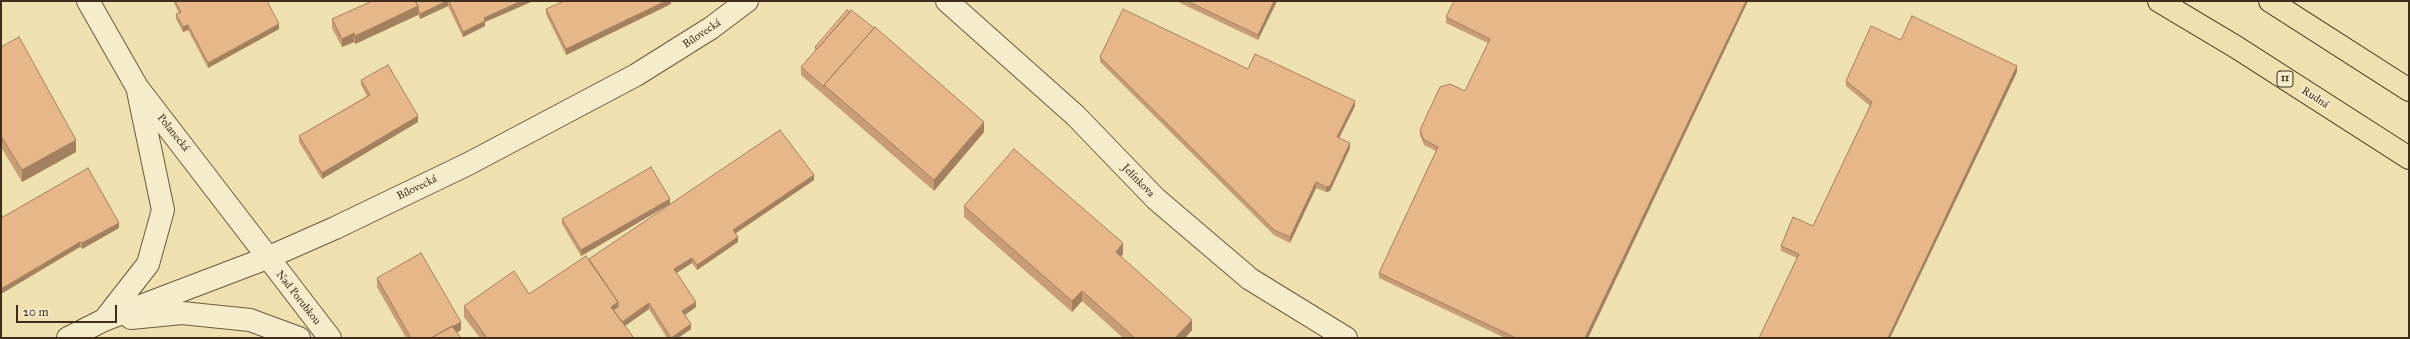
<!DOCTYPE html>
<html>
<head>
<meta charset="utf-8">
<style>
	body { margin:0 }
	#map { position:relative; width:2410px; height:339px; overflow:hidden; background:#eee1af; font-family:"IM FELL Great Primer",serif }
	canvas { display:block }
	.frame { position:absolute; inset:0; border:2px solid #3f2c1c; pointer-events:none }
	.scale { position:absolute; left:16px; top:305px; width:101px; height:18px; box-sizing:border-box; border:2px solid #3f2c1c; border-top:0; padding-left:5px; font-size:12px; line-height:14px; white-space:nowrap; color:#3f2c1c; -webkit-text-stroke:3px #f4eccb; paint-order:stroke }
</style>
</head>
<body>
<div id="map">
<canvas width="2410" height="339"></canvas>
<div class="frame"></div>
<div class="scale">20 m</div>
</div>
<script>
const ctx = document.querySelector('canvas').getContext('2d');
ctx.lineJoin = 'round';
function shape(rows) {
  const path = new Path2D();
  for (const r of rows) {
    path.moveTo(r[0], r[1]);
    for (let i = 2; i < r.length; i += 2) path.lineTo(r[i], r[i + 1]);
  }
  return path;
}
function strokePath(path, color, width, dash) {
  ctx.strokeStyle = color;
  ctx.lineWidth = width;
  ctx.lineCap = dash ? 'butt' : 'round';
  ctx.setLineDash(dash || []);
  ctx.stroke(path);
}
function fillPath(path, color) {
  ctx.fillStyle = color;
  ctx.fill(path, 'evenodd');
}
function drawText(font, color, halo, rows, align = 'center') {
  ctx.font = font + ' "IM FELL Great Primer",serif';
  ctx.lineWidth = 4;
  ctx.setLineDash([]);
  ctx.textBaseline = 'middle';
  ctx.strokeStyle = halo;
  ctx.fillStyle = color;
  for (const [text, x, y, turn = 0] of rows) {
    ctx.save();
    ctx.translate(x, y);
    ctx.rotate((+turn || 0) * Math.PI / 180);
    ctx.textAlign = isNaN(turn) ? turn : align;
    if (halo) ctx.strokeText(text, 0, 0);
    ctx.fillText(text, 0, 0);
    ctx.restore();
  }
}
const minor = shape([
	[88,1,137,87,330,338],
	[947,1,1076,116,1156,199,1250,279,1346,338],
	[131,318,182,313,250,320,299,338],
	[105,319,148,264,163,210,138,91],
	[68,338,104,320,267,258,335,228,468,164,636,75,711,28,747,1]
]);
const trunk = shape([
	[2159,1,2236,47,2409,158],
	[2270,1,2409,90]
]);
const wall = shape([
	[173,1,267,1,279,29,208,68,188,30,183,32,176,19,176,14,179,13],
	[372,1,531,1,531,2,485,22,485,26,463,37,448,6,420,19,418,14,418,15,355,44,354,42,342,47,332,28,332,19],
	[671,1,671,4,566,55,546,14,546,9],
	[1176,1,1277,1,1258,40],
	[1748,1,1588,338,1505,338,1379,278,1379,273,1436,151,1424,145,1420,135,1420,130,1465,91,1488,43,1446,23,1446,17],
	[1901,40,2017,72,1890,338,1759,338,1797,258,1781,251,1781,246,1813,226,1870,106,1846,86,1846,81],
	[1,47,76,152,22,182,1,147],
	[815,47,984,132,934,191,801,75,801,67,815,51],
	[1100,57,1248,69,1355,106,1339,138,1350,148,1330,191,1326,192,1316,188,1290,243,1274,235,1100,62],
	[361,80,418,122,322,179,299,142,299,136,367,96,361,85],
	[814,180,736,233,738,242,697,270,692,263,677,273,696,307,685,315,691,329,678,338,667,338,649,309,625,326,634,338,480,338,464,317,464,306,529,294,589,259],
	[670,204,581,256,562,224,562,219],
	[964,206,1123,254,1121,256,1192,330,1185,338,1123,338,1082,301,1072,312,964,217],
	[3,217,119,228,82,249,80,247],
	[377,278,461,330,457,332,461,338,406,338,377,287]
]);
const shadedWall = shape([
	[447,1,448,1,448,6,420,19,420,14],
	[521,1,531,1,531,2,485,22,485,26,463,37,463,32,484,18],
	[666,1,671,1,671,4,566,55,566,49],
	[1274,1,1277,1,1258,40,1258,35],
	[1746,1,1748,1,1588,338,1585,338],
	[418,6,418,15,355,44,355,36],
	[279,24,279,29,208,68,208,63],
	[188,25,188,30,183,32,183,27],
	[354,33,354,42,342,47,342,39],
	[2017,66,2017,72,1890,338,1888,338],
	[1355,101,1355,106,1337,142,1337,137],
	[418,116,418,122,322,179,322,173],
	[984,122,984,132,934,191,934,180],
	[76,140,76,152,22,182,22,170],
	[1350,143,1350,148,1330,191,1326,192,1326,187],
	[814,175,814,180,733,235,733,230],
	[1316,182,1316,188,1290,243,1290,237],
	[670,199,670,204,581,256,581,250],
	[119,223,119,228,82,249,82,243],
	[738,237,738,242,697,270,697,265],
	[80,242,80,247,1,294,1,289],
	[1123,243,1123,254,1116,262,1116,252],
	[692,258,692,263,674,274,674,269],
	[1082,291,1082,301,1072,312,1072,301],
	[618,302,618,312,613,316,611,307],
	[696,302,696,307,682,317,682,311],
	[649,303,649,309,619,330,619,325],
	[1192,320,1192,330,1185,338,1175,338],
	[461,322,461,330,448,338,433,338],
	[691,324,691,329,678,338,671,338]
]);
const building = shape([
	[175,1,267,1,279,24,208,63,188,25,183,27,176,14,181,12,175,1],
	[372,1,415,1,418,6,355,36,354,33,342,39,332,19,372,1],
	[415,1,447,1,420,14,418,9,418,6,415,1],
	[449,1,521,1,484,18,485,21,463,32,449,1],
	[564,1,666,1,566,49,546,9,564,1],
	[1187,1,1274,1,1258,35,1187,1],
	[1454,1,1746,1,1585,338,1516,338,1379,273,1438,147,1424,140,1420,130,1440,87,1450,84,1465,91,1490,39,1446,17,1454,1],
	[1123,9,1248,69,1255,54,1355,101,1337,137,1350,143,1330,186,1326,187,1316,182,1290,237,1274,230,1100,57,1123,9],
	[847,10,850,12,817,49,815,47,847,10],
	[851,10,874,28,824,85,824,87,801,67,851,10],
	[1912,16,2017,66,1888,338,1759,338,1799,254,1781,246,1793,217,1813,226,1872,102,1846,81,1871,26,1901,40,1912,16],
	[875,27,984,122,934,180,824,85,875,27],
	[19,37,76,140,22,170,1,136,1,47,19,37],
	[388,65,418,116,322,173,299,136,370,95,361,80,388,65],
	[780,130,814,175,733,230,738,237,697,265,692,258,674,269,696,302,682,311,691,324,671,338,649,303,622,322,613,310,618,307,618,302,589,259,780,130],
	[1014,149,1123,243,1116,252,1192,320,1175,338,1135,338,1082,291,1072,301,964,206,1014,149],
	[651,167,670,199,581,250,562,219,651,167],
	[88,168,119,223,82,243,80,242,1,289,1,214,3,217,88,168],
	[421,253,461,322,431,338,411,338,377,278,421,253],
	[586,256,618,302,611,307,634,338,487,338,464,306,514,271,529,294,586,256],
	[452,326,461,338,431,338,452,326]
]);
const shields = [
	[2285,79,16]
];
const shieldNames = [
	["11",2285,79]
];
const streetNames = [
	["Bílovecká",702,34,-34],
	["Rudná",2315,98,33],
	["Polanecká",173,133,51],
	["Jelínkova",1138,181,46],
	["Bílovecká",417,188,-26],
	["Nad Porubkou",298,298,52]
];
strokePath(minor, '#6b5941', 24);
strokePath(trunk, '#3f2c1c', 24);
strokePath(minor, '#f4eccb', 22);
strokePath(trunk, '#eee1af', 22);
fillPath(wall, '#c89d76');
fillPath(shadedWall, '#a28060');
fillPath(building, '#e8b789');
strokePath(building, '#a28060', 1);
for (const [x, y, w] of shields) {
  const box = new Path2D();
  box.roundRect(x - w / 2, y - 8, w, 16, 3);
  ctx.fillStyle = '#f4eccb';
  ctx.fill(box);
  strokePath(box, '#3f2c1c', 1);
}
drawText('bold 10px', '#3f2c1c', null, shieldNames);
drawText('11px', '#3f2c1c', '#f4eccb', streetNames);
</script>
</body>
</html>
